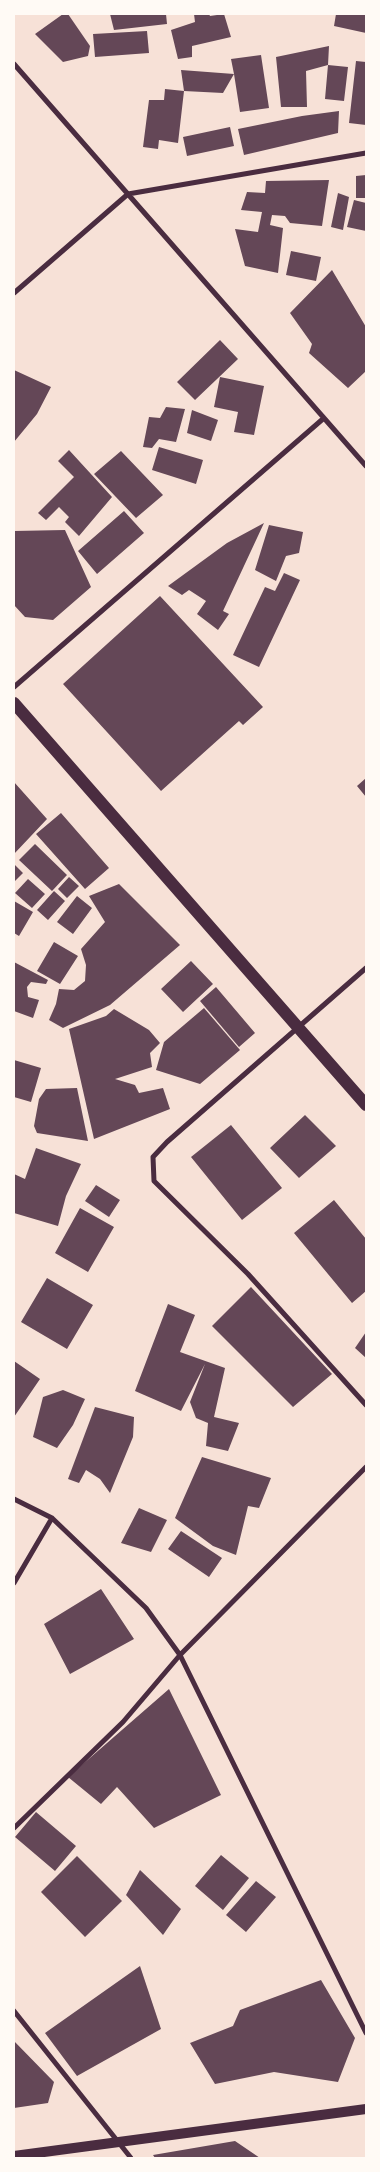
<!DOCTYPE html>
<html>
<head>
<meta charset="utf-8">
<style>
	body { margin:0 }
	#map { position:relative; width:380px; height:2172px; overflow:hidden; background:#f7e1d7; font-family:Georgia,serif }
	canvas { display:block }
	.frame { position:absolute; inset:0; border:15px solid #fffaf5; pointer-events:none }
</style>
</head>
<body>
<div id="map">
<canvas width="380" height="2172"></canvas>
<div class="frame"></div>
</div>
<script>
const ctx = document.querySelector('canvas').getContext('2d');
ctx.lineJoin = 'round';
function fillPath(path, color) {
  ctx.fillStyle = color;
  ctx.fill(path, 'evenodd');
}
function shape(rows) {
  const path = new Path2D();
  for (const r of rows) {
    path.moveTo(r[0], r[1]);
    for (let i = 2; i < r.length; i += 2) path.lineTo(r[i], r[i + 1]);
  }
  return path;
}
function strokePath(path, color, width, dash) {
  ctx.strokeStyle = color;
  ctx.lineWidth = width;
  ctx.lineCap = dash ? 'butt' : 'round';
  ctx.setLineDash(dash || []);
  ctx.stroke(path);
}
const building = shape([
	[63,14,68,14,90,46,88,56,63,62,35,34],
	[110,14,166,14,167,24,114,30],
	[194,14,209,14,210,16,224,14,231,37,192,46,192,57,178,59,171,30,195,22],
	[336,14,366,14,366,33,334,26],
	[147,31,149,53,95,57,93,34],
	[329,46,328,65,306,71,307,107,281,107,276,57],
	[261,55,269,108,240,112,234,74,223,93,184,91,178,143,159,140,158,149,143,147,149,100,164,100,165,89,184,91,181,70,234,74,231,59],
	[356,61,366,62,366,125,349,123],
	[328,65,348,67,344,101,325,99],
	[339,111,338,133,244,155,238,129,302,116],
	[230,127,234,146,187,156,183,137],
	[366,175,366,198,356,198,356,176],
	[329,180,322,226,290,223,285,216,272,215,270,225,283,228,278,273,245,266,235,229,258,232,262,212,241,210,247,192,265,193,266,181],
	[338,193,349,197,343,230,331,227],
	[354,200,366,203,366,231,347,227],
	[291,251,321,257,316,281,286,275],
	[332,270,366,327,366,371,348,388,309,353,312,344,290,313],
	[220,340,238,359,195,400,177,382],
	[14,370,51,387,37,414,14,442],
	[220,377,264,386,254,435,234,432,238,412,214,407],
	[166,407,185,409,176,442,159,439,152,448,143,447,149,417,160,418],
	[192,410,218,420,211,441,187,433],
	[159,447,203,460,196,484,152,470],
	[69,450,112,497,79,536,65,522,69,517,59,507,46,520,38,513,74,477,58,461],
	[121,451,163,495,136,518,94,474],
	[124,511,144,533,97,574,78,551],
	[264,523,223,611,229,614,218,630,197,614,206,601,189,590,182,595,168,586,227,543],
	[269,525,303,532,299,553,286,556,276,581,255,570],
	[65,530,91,587,53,620,25,617,14,605,14,531],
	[284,573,300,580,259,667,233,655,265,587,275,591],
	[160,596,263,707,243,725,239,721,161,791,63,684],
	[366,778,366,797,357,786],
	[14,782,47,819,14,854],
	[61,813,109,868,85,889,36,834],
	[35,844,67,875,52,891,19,860],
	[14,864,23,873,15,881,14,879],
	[69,877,79,886,67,898,58,889],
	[28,879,45,894,32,908,15,893],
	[119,884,180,945,110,1005,63,1028,49,1020,56,1004,59,989,74,990,85,981,86,965,81,949,105,922,89,896],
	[54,891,65,901,48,920,37,910],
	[77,896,92,908,73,934,57,922],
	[14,901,33,912,19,936,14,933],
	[54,942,78,956,60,984,37,971],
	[191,961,213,984,183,1012,161,989],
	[14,962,48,980,46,984,31,982,27,987,28,997,39,1000,33,1018,14,1011],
	[216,987,255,1033,239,1047,200,1001],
	[204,1008,240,1050,200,1084,156,1070,164,1042],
	[114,1009,149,1030,160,1043,150,1053,152,1067,115,1079,135,1085,139,1093,163,1088,170,1109,94,1139,69,1029,106,1016],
	[14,1060,41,1068,31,1102,14,1097],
	[77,1088,88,1141,37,1133,34,1126,39,1099,46,1089],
	[305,1115,336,1146,299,1178,270,1148],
	[231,1125,282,1188,242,1220,191,1157],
	[36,1148,81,1164,66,1196,58,1226,14,1213,14,1174,25,1179],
	[96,1185,120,1200,109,1217,85,1201],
	[334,1200,366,1239,366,1291,352,1303,294,1233],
	[80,1208,114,1227,88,1272,55,1253],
	[47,1278,93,1305,67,1349,21,1322],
	[251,1287,332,1374,293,1407,212,1326],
	[168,1304,195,1315,180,1352,225,1368,214,1417,239,1423,228,1451,206,1446,208,1423,196,1418,190,1402,205,1364,181,1411,135,1391],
	[366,1332,366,1358,355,1348],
	[14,1361,40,1379,14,1417],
	[63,1390,85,1399,73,1425,57,1448,33,1437,43,1397],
	[95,1407,134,1417,133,1437,110,1493,100,1479,86,1470,79,1483,68,1479],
	[202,1457,271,1478,259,1508,248,1506,236,1555,213,1546,175,1518],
	[139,1508,167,1520,151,1552,121,1543],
	[181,1531,222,1558,209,1577,168,1549],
	[101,1589,134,1639,70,1674,44,1624],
	[169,1689,221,1795,154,1828,117,1787,101,1804,68,1777],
	[36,1812,76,1846,55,1871,15,1837],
	[221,1855,249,1878,223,1910,195,1886],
	[77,1856,122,1901,85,1937,41,1892],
	[140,1870,181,1909,163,1935,126,1895],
	[256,1881,276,1897,246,1932,226,1915],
	[140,1966,161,2029,77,2076,45,2033],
	[321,1980,355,2038,338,2082,274,2072,215,2084,190,2043,233,2026,240,2010],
	[14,2041,54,2082,48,2103,14,2108],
	[235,2141,260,2158,155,2158,153,2155]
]);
const minor = shape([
	[14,64,366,466],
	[14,293,128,194,366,153],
	[14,687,324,418],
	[366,968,167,1142,153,1157,154,1181,248,1274,366,1405],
	[14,1499,52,1518,146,1608,180,1655,366,2033],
	[14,1583,52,1518],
	[14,1828,123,1722,180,1655,366,1467],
	[14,2011,131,2158]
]);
const secondary = shape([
	[14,2156,366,2109]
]);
const primary = shape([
	[14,703,366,1105]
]);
fillPath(building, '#644757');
strokePath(minor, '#4a2c40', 5);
strokePath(secondary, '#4a2c40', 10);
strokePath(primary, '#4a2c40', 12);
</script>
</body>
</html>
